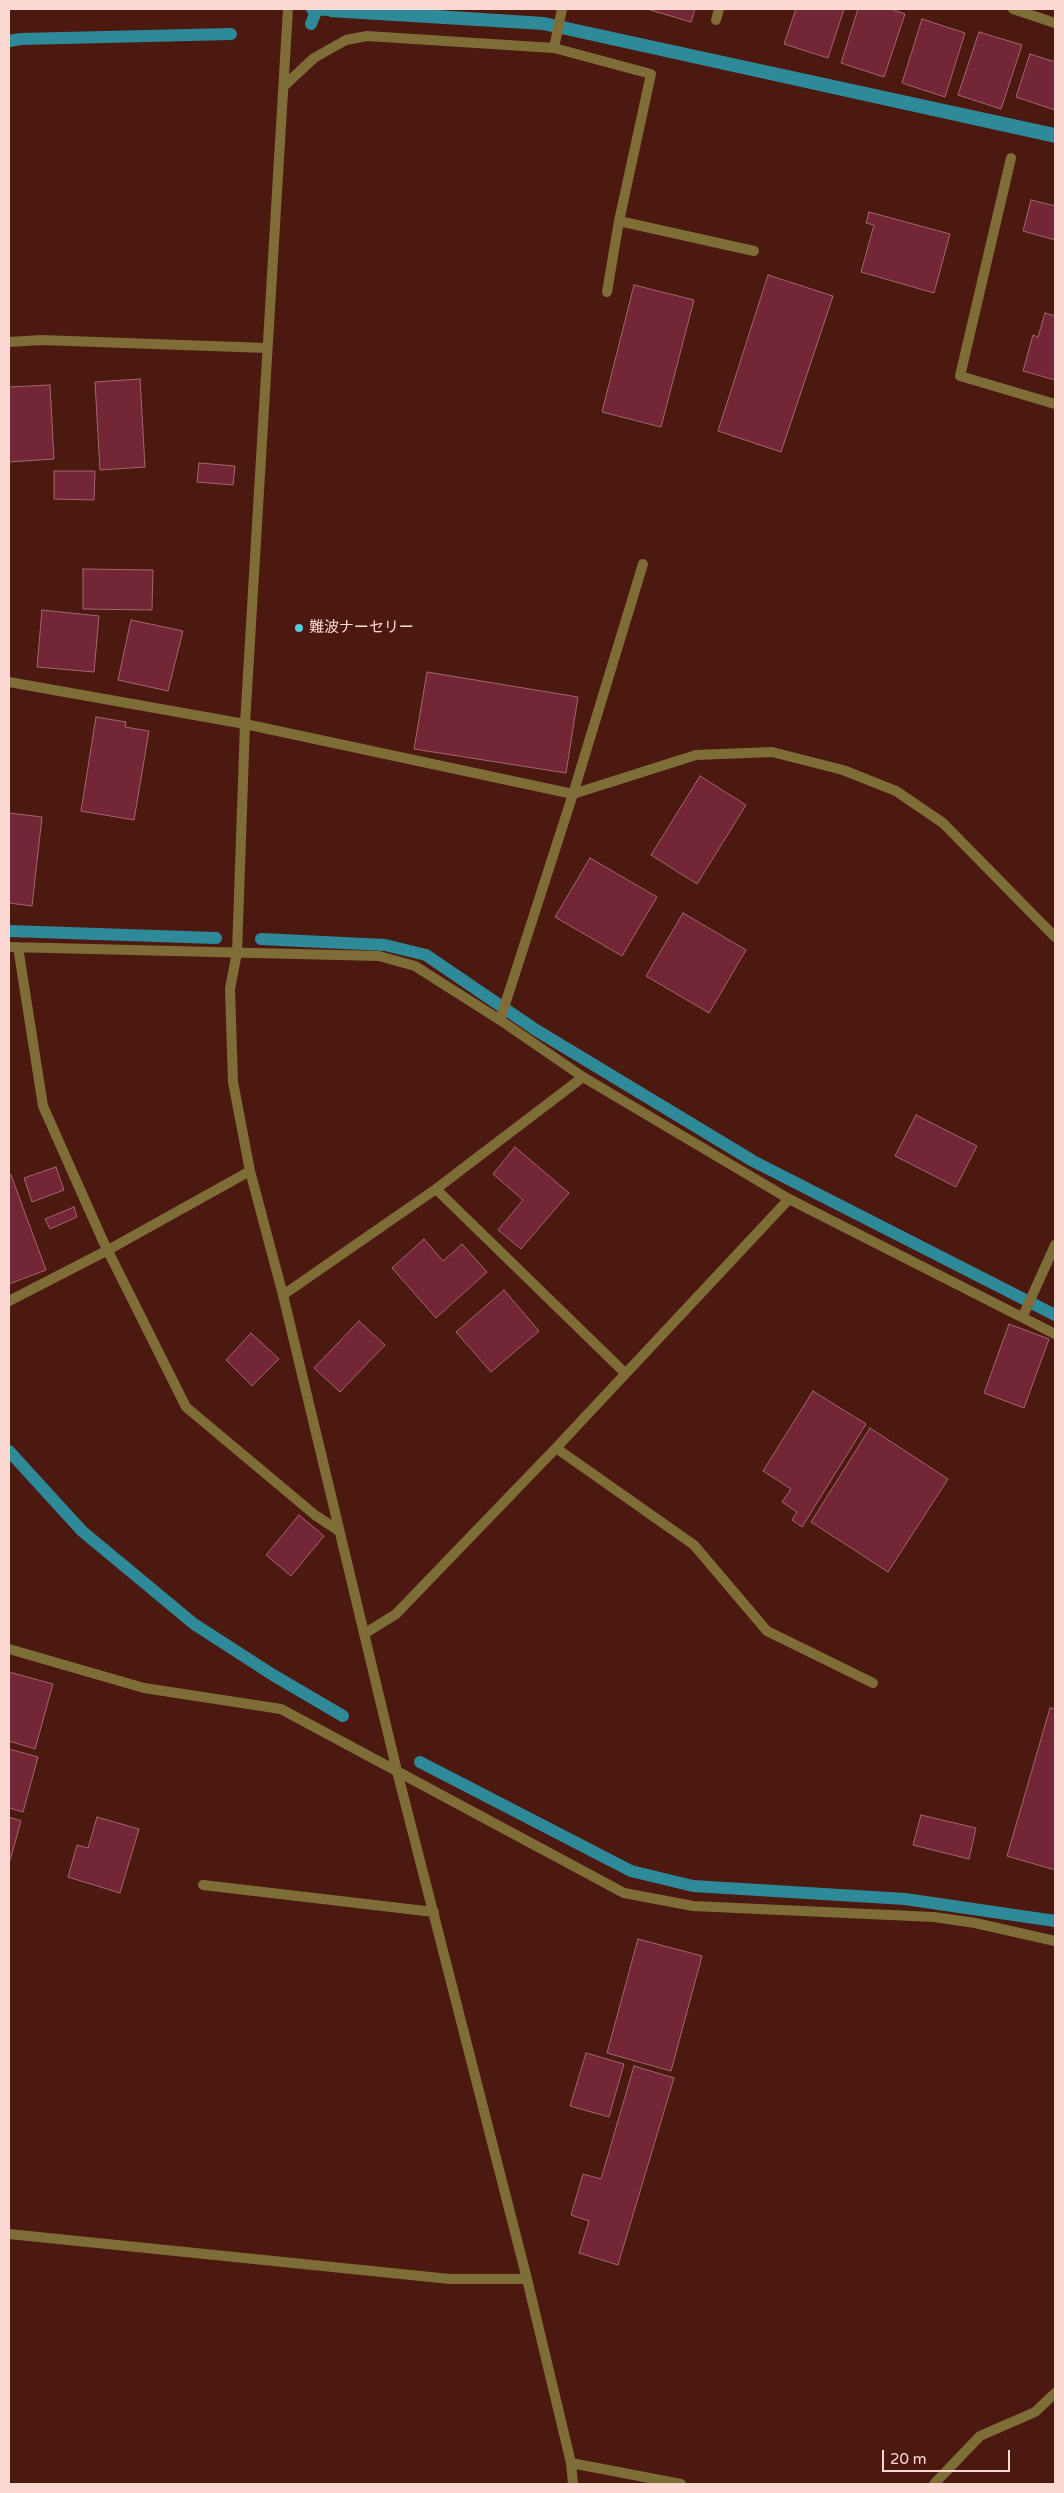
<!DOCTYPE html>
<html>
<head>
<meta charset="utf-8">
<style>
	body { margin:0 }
	#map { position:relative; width:1064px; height:2493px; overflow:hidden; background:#4c1911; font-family:"Varela Round",sans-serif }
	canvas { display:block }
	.frame { position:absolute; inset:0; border:10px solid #fbd8d1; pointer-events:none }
	.scale { position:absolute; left:882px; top:2450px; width:128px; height:22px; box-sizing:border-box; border:2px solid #fbd8d1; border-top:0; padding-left:6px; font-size:15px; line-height:18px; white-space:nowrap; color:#fbd8d1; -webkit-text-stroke:4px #4c1911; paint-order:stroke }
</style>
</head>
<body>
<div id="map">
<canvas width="1064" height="2493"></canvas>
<div class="frame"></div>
<div class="scale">20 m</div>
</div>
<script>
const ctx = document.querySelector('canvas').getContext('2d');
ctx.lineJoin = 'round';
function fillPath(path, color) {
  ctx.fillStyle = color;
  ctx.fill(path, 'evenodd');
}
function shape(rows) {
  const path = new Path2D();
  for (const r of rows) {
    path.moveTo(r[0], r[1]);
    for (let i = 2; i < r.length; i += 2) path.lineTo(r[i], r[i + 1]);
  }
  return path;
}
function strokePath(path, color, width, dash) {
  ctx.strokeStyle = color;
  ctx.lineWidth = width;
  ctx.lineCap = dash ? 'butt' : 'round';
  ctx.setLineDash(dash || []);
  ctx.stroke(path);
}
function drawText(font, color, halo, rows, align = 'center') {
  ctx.font = font + ' "Varela Round","Noto Sans JP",sans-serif';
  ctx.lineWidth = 4;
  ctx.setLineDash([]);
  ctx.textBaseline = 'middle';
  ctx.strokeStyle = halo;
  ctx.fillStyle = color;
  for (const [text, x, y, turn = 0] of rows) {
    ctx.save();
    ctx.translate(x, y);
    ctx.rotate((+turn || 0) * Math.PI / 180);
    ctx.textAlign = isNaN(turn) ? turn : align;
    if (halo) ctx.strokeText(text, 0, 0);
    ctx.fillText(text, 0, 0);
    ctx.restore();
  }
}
const water = shape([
	[330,9,421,9,544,17,1055,128,1055,143,543,30,329,17]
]);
const stream = shape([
	[312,9,345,11],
	[311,24,317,9],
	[9,41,21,39,231,34],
	[9,931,216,938],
	[261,939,385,945,426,955,536,1030,753,1161,1055,1315],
	[9,1451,82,1531,194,1624,273,1675,343,1716],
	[420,1762,631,1871,693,1886,905,1899,1055,1921]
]);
const building = shape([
	[647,9,695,9,691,22,647,9],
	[796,9,844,9,828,58,784,44,796,9],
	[858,9,891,9,905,14,884,77,841,63,858,9],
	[922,19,965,33,945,97,902,83,922,19],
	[979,32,1022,45,1001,109,958,95,979,32],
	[1030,54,1055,62,1055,110,1016,97,1030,54],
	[1031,200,1055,206,1055,240,1023,231,1031,200],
	[869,212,950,234,934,293,861,272,874,225,866,223,869,212],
	[768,275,833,296,781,452,718,431,768,275],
	[634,285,694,300,661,427,602,412,634,285],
	[1045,313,1055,316,1055,380,1023,371,1033,335,1038,337,1045,313],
	[140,379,145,467,100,470,95,382,140,379],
	[50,385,54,459,9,462,9,387,50,385],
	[199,463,235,466,233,485,197,482,199,463],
	[54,471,95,471,94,500,54,499,54,471],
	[83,569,153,570,152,610,83,609,83,569],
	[42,610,99,616,94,672,37,667,42,610],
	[131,620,183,631,168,691,118,680,131,620],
	[427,672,578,697,566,773,414,749,427,672],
	[96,717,126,722,125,727,149,731,134,820,81,811,96,717],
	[700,776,746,805,697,884,651,855,700,776],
	[9,813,42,817,32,906,9,903,9,813],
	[590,858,657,897,622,956,555,917,590,858],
	[683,913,746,950,709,1013,646,976,683,913],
	[916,1115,977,1146,956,1187,895,1156,916,1115],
	[515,1147,569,1193,521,1249,498,1230,523,1200,493,1174,515,1147],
	[56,1167,64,1190,32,1202,24,1178,56,1167],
	[11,1175,46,1270,9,1284,9,1176,11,1175],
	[74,1207,77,1217,50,1229,45,1219,74,1207],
	[424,1239,443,1261,462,1244,487,1272,436,1318,392,1268,424,1239],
	[504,1290,539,1331,491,1372,456,1332,504,1290],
	[359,1321,385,1345,340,1392,314,1368,359,1321],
	[1009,1324,1049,1339,1024,1408,984,1393,1009,1324],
	[251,1333,279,1359,252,1386,226,1360,251,1333],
	[813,1391,866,1424,802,1527,792,1520,797,1512,782,1502,791,1489,763,1471,813,1391],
	[870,1428,948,1479,888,1572,811,1522,870,1428],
	[299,1515,324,1536,291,1576,266,1555,299,1515],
	[9,1672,53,1684,35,1749,9,1741,9,1672],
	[1050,1708,1055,1709,1055,1870,1007,1856,1050,1708],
	[9,1749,38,1757,23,1812,9,1808,9,1749],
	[921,1815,976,1828,969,1859,913,1845,921,1815],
	[9,1817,21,1821,9,1864,9,1817],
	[97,1817,139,1829,120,1893,68,1877,77,1845,88,1848,97,1817],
	[638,1939,702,1956,671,2071,607,2053,638,1939],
	[586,2053,624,2064,609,2117,570,2106,586,2053],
	[634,2066,674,2078,618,2265,579,2253,589,2221,571,2215,583,2174,601,2179,634,2066]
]);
const street = shape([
	[288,9,245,724,237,952,230,989,233,1082,250,1171,283,1295,397,1771,527,2279,571,2463,573,2484],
	[1013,9,1055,23],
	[716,20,719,9],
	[554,48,562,9],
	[285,85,314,58,346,40,367,36,554,48,651,74,619,221,607,292],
	[1011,158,960,376,1055,404],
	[619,221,754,251],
	[9,342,41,340,267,348],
	[9,682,245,724,573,794,696,755,772,752,843,770,896,791,943,823,1055,937],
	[9,947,379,956,415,966,500,1020,583,1077,789,1199,1055,1334],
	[18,947,43,1106,103,1241,186,1407,315,1515,339,1531],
	[500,1020,573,794,643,564],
	[436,1189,625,1373],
	[283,1295,436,1189,583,1077],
	[9,1301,108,1250,250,1171],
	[1023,1316,1055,1245],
	[556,1448,694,1545,767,1631,873,1683],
	[364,1634,396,1614,556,1448,789,1199],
	[9,1649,144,1688,281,1709,624,1893,693,1906,934,1917,975,1923,1055,1941],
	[203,1885,434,1912],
	[9,2234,450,2279,527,2279],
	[571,2463,681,2484],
	[934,2484,980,2436,1035,2412,1055,2393]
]);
const markers = [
	[299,628,5,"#55cadf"]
];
const poiNames = [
	["難波ナーセリー",309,628]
];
fillPath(water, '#2e8999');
strokePath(stream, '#2e8999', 12);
fillPath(building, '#722636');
strokePath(building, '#a3666e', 1);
strokePath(street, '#7f6d38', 10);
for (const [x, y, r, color] of markers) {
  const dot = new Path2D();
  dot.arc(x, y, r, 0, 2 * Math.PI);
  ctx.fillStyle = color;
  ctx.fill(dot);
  strokePath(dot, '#4c1911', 2);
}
drawText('15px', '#fbd8d1', '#4c1911', poiNames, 'left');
</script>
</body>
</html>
